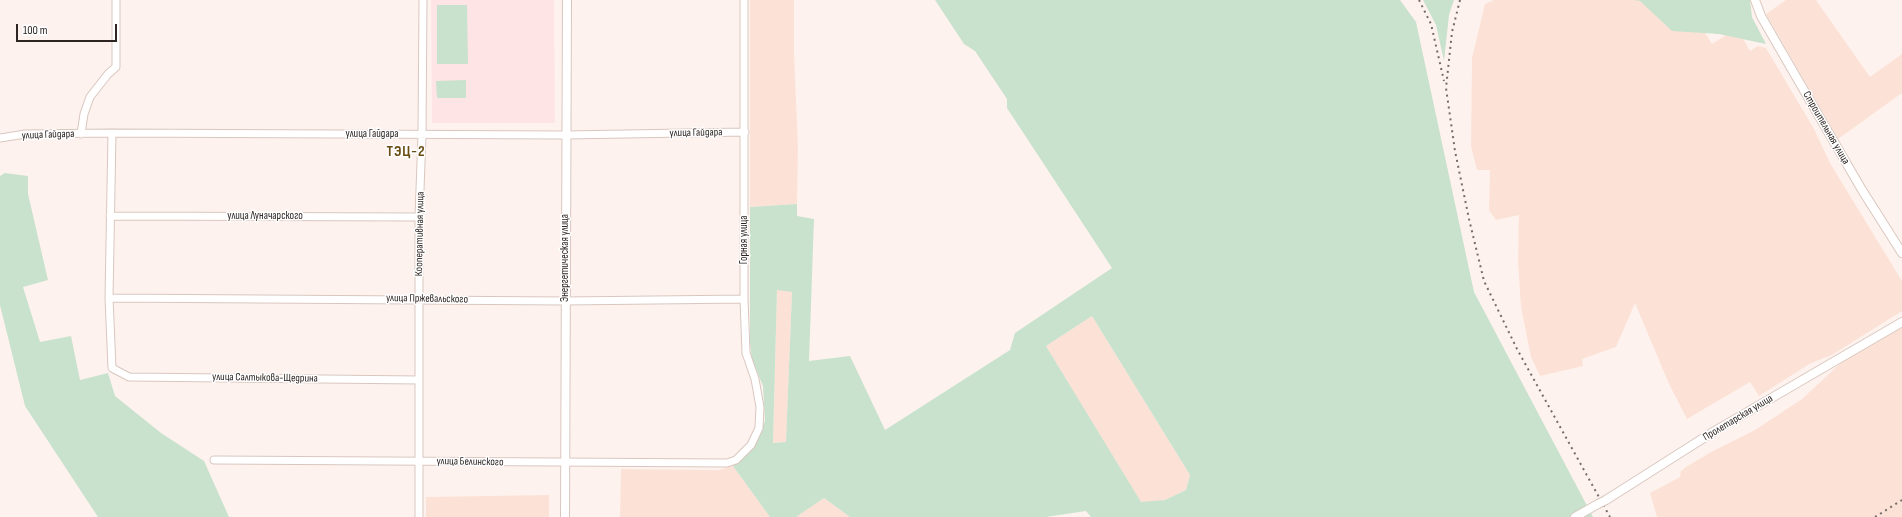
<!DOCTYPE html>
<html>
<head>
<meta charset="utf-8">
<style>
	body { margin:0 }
	#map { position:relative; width:1902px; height:517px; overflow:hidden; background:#fef2ee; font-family:"Sofia Sans Condensed",sans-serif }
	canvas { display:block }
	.scale { position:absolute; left:16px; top:24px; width:101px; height:18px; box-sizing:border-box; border:2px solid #2c2522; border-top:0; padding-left:5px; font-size:12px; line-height:14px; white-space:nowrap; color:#2c2522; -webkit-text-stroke:3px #fff; paint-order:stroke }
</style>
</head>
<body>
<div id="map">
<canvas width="1902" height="517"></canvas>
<div class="scale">100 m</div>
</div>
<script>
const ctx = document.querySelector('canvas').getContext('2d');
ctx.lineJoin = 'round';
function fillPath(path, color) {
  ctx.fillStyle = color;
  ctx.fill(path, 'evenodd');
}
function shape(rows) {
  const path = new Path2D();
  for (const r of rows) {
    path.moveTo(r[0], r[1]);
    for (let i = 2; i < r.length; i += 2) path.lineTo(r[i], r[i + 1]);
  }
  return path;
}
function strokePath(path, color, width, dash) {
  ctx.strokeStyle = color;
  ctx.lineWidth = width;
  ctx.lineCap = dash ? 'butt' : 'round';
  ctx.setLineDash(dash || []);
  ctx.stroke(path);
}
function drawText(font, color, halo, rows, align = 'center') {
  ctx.font = font + ' "Sofia Sans Condensed",sans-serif';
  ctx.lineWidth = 3;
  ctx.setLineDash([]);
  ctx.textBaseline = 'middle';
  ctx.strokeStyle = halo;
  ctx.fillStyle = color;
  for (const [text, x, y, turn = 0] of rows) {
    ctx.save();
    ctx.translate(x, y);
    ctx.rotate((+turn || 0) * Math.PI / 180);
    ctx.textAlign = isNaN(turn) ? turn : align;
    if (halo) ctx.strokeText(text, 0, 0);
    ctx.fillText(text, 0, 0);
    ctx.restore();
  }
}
const built = shape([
	[750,0,794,0,794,52,798,148,797,204,750,207],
	[1494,0,1645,0,1689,7,1712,44,1737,28,1750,51,1758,46,1766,48,1814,129,1830,163,1902,281,1902,311,1832,355,1811,363,1759,396,1750,382,1687,419,1669,384,1635,303,1616,347,1582,359,1583,366,1540,376,1531,357,1521,307,1518,261,1519,215,1496,220,1489,210,1490,170,1477,170,1471,146,1472,58,1485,4],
	[1786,0,1816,0,1870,77,1902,54,1902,93,1838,139,1766,14],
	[777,289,792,292,786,442,773,443],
	[1092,316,1190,475,1186,490,1165,500,1141,503,1046,346],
	[1902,325,1902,517,1657,517,1650,493,1680,477,1681,471,1686,467,1711,452,1755,430,1802,399,1844,360],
	[733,466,770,517,620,517,621,469,719,470],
	[549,495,549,517,426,517,426,497],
	[824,498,850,517,796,517]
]);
const education = shape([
	[431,0,554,0,555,123,432,123]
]);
const green = shape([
	[935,0,1400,0,1416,22,1474,292,1593,517,1091,517,1086,511,1046,517,850,517,824,498,796,517,770,517,733,466,749,453,765,421,763,386,752,360,750,343,750,207,797,204,797,216,814,219,809,361,850,356,885,430,1010,350,1015,333,1112,268,1007,108,1007,99,975,51,964,44],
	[777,290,792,292,786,442,773,443],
	[1092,316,1190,475,1186,490,1165,500,1141,502,1046,346],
	[1423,0,1454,0,1449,15,1444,61,1436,25],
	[1634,0,1750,0,1752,17,1766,44,1719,34,1672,31,1640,1],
	[437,5,467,5,468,64,437,64],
	[466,80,466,98,437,98,436,81],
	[5,173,28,176,28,194,48,280,23,287,40,342,71,336,80,380,108,373,115,396,161,433,204,461,229,517,98,517,25,406,0,305,0,176]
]);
const minor = shape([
	[112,133,109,298,112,368,129,377,419,380],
	[81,134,84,114,90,97,108,74,116,67,116,0],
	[0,138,25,134,112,133,565,135,745,132],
	[110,216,419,217],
	[109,298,565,301,744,299],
	[214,460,727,463,736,460,751,445,759,428,760,407,755,379,746,353,744,299,744,0],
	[419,517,419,217,422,135,423,0]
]);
const tertiary = shape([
	[1755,0,1761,16,1791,68,1862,190,1902,253],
	[1606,500,1713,432,1902,322],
	[565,517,567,0],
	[1575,517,1598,504]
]);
const rail = shape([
	[1419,0,1431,24,1444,81],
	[1460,0,1452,32,1446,88,1455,151,1469,219,1484,281,1517,349,1610,517],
	[1875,517,1902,500]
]);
const tertiaryBridge = shape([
	[1598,504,1606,500]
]);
const streetNames = [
	["Строительная улица",1826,128,60],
	["улица Гайдара",696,133,-1],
	["улица Гайдара",372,134],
	["улица Гайдара",48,135,-2],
	["улица Луначарского",265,216],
	["Кооперативная улица",420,234,-89],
	["Горная улица",744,240,-90],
	["Энергетическая улица",565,258,-90],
	["улица Пржевальского",427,299,1],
	["улица Салтыкова-Щедрина",265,378,1],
	["Пролетарская улица",1738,418,-31],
	["улица Белинского",470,462,1]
];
const districtNames = [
	["ТЭЦ-2",406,152]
];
fillPath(built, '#fce2d6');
fillPath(education, '#ffe4e6');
fillPath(green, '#c8e2cd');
strokePath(minor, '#d9c7bf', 9);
strokePath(tertiary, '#d9c7bf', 10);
strokePath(minor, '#fff', 7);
strokePath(tertiary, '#fff', 8);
strokePath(rail, '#756c69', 2, [2, 4]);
strokePath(tertiaryBridge, '#d9c7bf', 10, []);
strokePath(tertiaryBridge, '#fff', 8);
drawText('11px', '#2c2522', '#fff', streetNames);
ctx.letterSpacing = '1px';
drawText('bold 15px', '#694d15', '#fff', districtNames);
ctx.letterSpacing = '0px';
</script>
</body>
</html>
